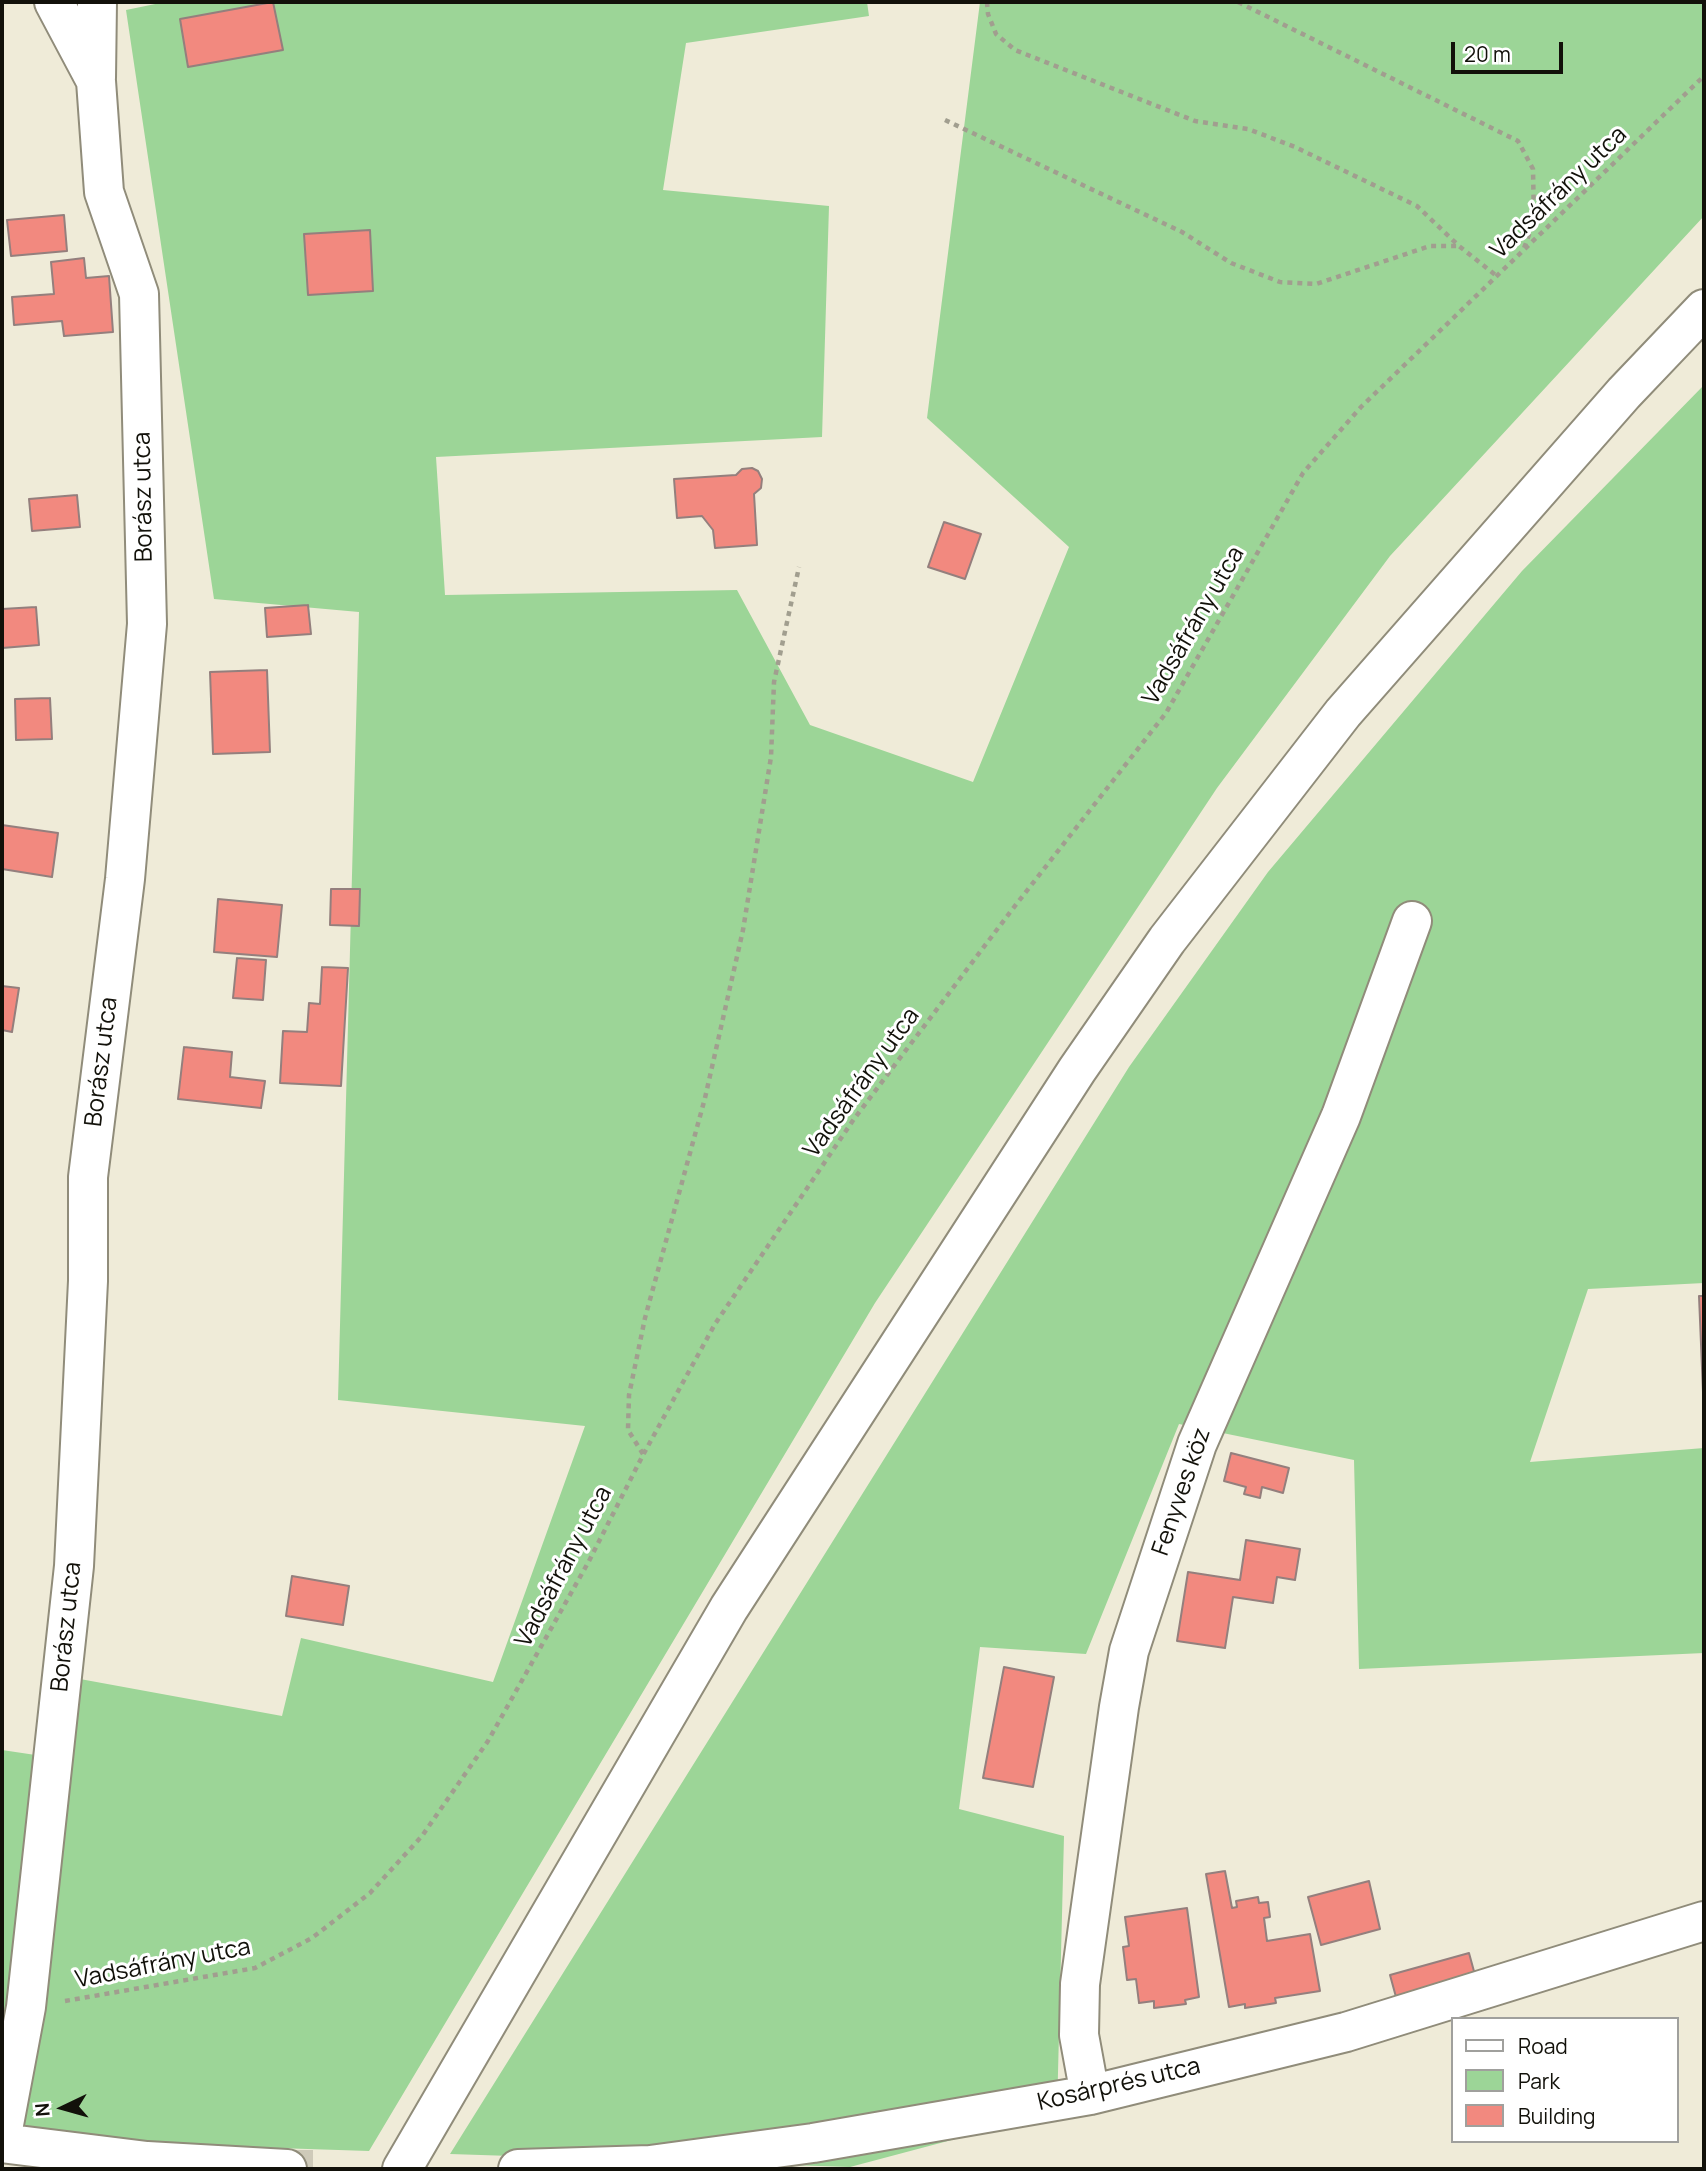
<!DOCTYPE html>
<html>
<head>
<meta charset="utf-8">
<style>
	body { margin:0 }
	#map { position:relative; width:1706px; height:2171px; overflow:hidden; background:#efebd8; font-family:Manrope,sans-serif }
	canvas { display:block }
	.frame { position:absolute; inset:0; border:4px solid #12110a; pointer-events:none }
	.legend { position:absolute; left:1451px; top:2017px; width:228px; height:126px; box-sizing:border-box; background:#fff; border:2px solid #a0a09d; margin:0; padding:9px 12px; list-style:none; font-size:21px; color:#12110a }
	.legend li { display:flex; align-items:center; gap:14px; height:35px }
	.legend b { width:35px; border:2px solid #a0a09d }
	.north { position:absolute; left:28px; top:2073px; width:70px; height:70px; -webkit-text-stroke:5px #fff; paint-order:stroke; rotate:265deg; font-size:19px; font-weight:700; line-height:28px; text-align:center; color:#12110a }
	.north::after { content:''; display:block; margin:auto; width:24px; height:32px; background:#12110a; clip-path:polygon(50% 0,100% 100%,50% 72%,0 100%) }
	.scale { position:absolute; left:1451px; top:42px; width:112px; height:32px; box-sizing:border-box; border:4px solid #12110a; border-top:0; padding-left:9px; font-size:21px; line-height:24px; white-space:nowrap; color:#12110a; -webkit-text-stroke:5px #fff; paint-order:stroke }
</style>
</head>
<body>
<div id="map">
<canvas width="1706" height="2171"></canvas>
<div class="frame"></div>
<ul class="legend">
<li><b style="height:9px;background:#fff"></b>Road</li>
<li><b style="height:19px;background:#9cd597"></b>Park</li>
<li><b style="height:19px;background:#f2897f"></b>Building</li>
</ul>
<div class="north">N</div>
<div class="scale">20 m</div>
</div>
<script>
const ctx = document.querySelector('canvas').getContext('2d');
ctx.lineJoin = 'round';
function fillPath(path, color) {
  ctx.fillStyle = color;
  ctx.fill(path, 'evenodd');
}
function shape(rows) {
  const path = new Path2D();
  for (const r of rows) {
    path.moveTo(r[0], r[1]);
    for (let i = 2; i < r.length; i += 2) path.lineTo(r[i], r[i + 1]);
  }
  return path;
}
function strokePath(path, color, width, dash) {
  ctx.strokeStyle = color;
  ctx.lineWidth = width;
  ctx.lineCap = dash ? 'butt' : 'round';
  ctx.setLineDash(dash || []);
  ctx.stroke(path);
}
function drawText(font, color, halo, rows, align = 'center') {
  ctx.font = font + ' Manrope,sans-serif';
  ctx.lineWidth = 6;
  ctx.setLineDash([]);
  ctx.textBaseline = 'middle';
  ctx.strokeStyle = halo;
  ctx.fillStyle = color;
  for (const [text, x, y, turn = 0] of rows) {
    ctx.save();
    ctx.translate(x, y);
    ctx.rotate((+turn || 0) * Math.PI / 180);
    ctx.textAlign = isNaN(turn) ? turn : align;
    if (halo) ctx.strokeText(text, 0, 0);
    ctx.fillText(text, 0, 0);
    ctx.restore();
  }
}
const green = shape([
	[165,2,867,2,869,16,686,43,663,190,829,206,822,437,436,457,445,595,737,590,810,725,973,782,1069,547,927,418,980,2,1704,2,1704,216,1390,556,1217,788,875,1303,369,2151,2,2139,2,1750,69,1760,80,1679,282,1716,301,1638,493,1682,585,1426,338,1400,359,612,214,599,126,10],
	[1704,385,1704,1283,1588,1289,1530,1462,1704,1448,1704,1653,1359,1669,1354,1460,1179,1424,1086,1654,980,1647,959,1809,1064,1836,1057,2112,850,2167,450,2154,1129,1067,1268,872,1522,571]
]);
const building = shape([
	[273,2,283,50,188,67,180,19,273,2],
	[64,215,67,251,11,256,7,220,64,215],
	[370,230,373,291,308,295,304,234,370,230],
	[84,258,86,278,109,276,113,332,64,336,62,321,14,325,12,297,54,294,51,262,84,258],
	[752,468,758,471,762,479,761,488,754,494,757,545,715,548,713,530,702,516,677,518,674,479,736,475,742,469,752,468],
	[77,495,80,527,32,531,29,499,77,495],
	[944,522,981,534,965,579,928,567,944,522],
	[308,605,311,634,267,637,265,608,308,605],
	[36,607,39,645,2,648,2,609,36,607],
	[267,670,270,752,213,754,210,672,267,670],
	[50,698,52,739,16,740,15,699,50,698],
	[2,825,58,833,52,877,2,869,2,825],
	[331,889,360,889,359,926,330,925,331,889],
	[218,899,282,905,277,957,214,952,218,899],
	[237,958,266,960,263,1000,233,998,237,958],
	[322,967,348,968,341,1086,280,1083,283,1031,307,1032,309,1003,320,1004,322,967],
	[2,986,19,988,12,1032,2,1030,2,986],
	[184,1047,232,1052,230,1077,265,1081,261,1108,178,1099,184,1047],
	[1699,1296,1704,1296,1704,1416,1699,1296],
	[1231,1453,1289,1468,1283,1493,1262,1487,1260,1498,1244,1494,1246,1487,1224,1481,1231,1453],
	[1246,1540,1300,1549,1295,1580,1277,1577,1273,1603,1233,1597,1225,1648,1177,1641,1188,1572,1240,1580,1246,1540],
	[292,1576,349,1586,343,1625,286,1616,292,1576],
	[1004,1667,1054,1677,1033,1787,983,1778,1004,1667],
	[1225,1871,1232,1908,1237,1907,1236,1901,1258,1897,1259,1903,1268,1902,1270,1917,1264,1918,1267,1941,1310,1934,1320,1991,1275,1998,1276,2003,1245,2008,1245,2004,1229,2007,1206,1874,1225,1871],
	[1369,1881,1380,1929,1321,1945,1308,1897,1369,1881],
	[1187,1908,1199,1997,1185,2000,1186,2004,1154,2008,1154,2001,1139,2003,1136,1979,1127,1980,1123,1947,1129,1946,1125,1917,1187,1908],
	[1469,1953,1475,1975,1396,1997,1390,1975,1469,1953]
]);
const minorTunnel = shape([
	[287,2169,313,2169]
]);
const path = shape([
	[987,2,988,14,996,34,1015,50,1195,121,1248,129,1295,147,1417,206,1459,246,1498,277],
	[1238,2,1518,141,1533,169,1534,221,1523,251],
	[945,120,1182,232,1231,263,1280,282,1316,284,1430,246,1458,246],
	[643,1454,628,1430,629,1395,645,1318,705,1098,743,930,771,757,774,682,799,567],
	[65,2001,255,1968,312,1938,370,1893,422,1836,488,1741,589,1561,643,1455,715,1324,854,1119,1011,911,1166,713,1303,473,1361,407,1704,76]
]);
const minor = shape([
	[96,78,97,2],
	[1090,2095,1079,2035,1080,1984,1119,1707,1129,1651,1197,1444,1341,1116,1412,921],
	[2,2135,26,2007,74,1566,88,1281,88,1177,125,879,147,624,139,294,104,192,96,81,54,2],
	[2,2143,147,2161,287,2169],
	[518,2169,650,2165,813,2143,1090,2095,1346,2032,1704,1921]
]);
const highway = shape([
	[402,2169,729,1608,1077,1070,1167,940,1343,713,1624,393,1704,309]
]);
const streetNames = [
	["Vadsáfrány utca",1559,193,-44],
	["Borász utca",144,497,-91],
	["Vadsáfrány utca",1194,626,-60],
	["Borász utca",102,1062,-83],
	["Vadsáfrány utca",862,1083,-54],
	["Fenyves köz",1182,1492,-71],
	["Vadsáfrány utca",564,1567,-62],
	["Borász utca",67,1627,-84],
	["Vadsáfrány utca",163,1964,-11],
	["Kosárprés utca",1119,2085,-13]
];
fillPath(green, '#9cd597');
fillPath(building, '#f2897f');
strokePath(building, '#947f7d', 2);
strokePath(minorTunnel, '#cecab9', 38, [38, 19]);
strokePath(minor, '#908c7a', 42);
strokePath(highway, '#908c7a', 42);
strokePath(path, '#a19e8f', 4.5, [5, 5]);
strokePath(minor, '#fff', 38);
strokePath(highway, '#fff', 38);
drawText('24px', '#12110a', '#fff', streetNames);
</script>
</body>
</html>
